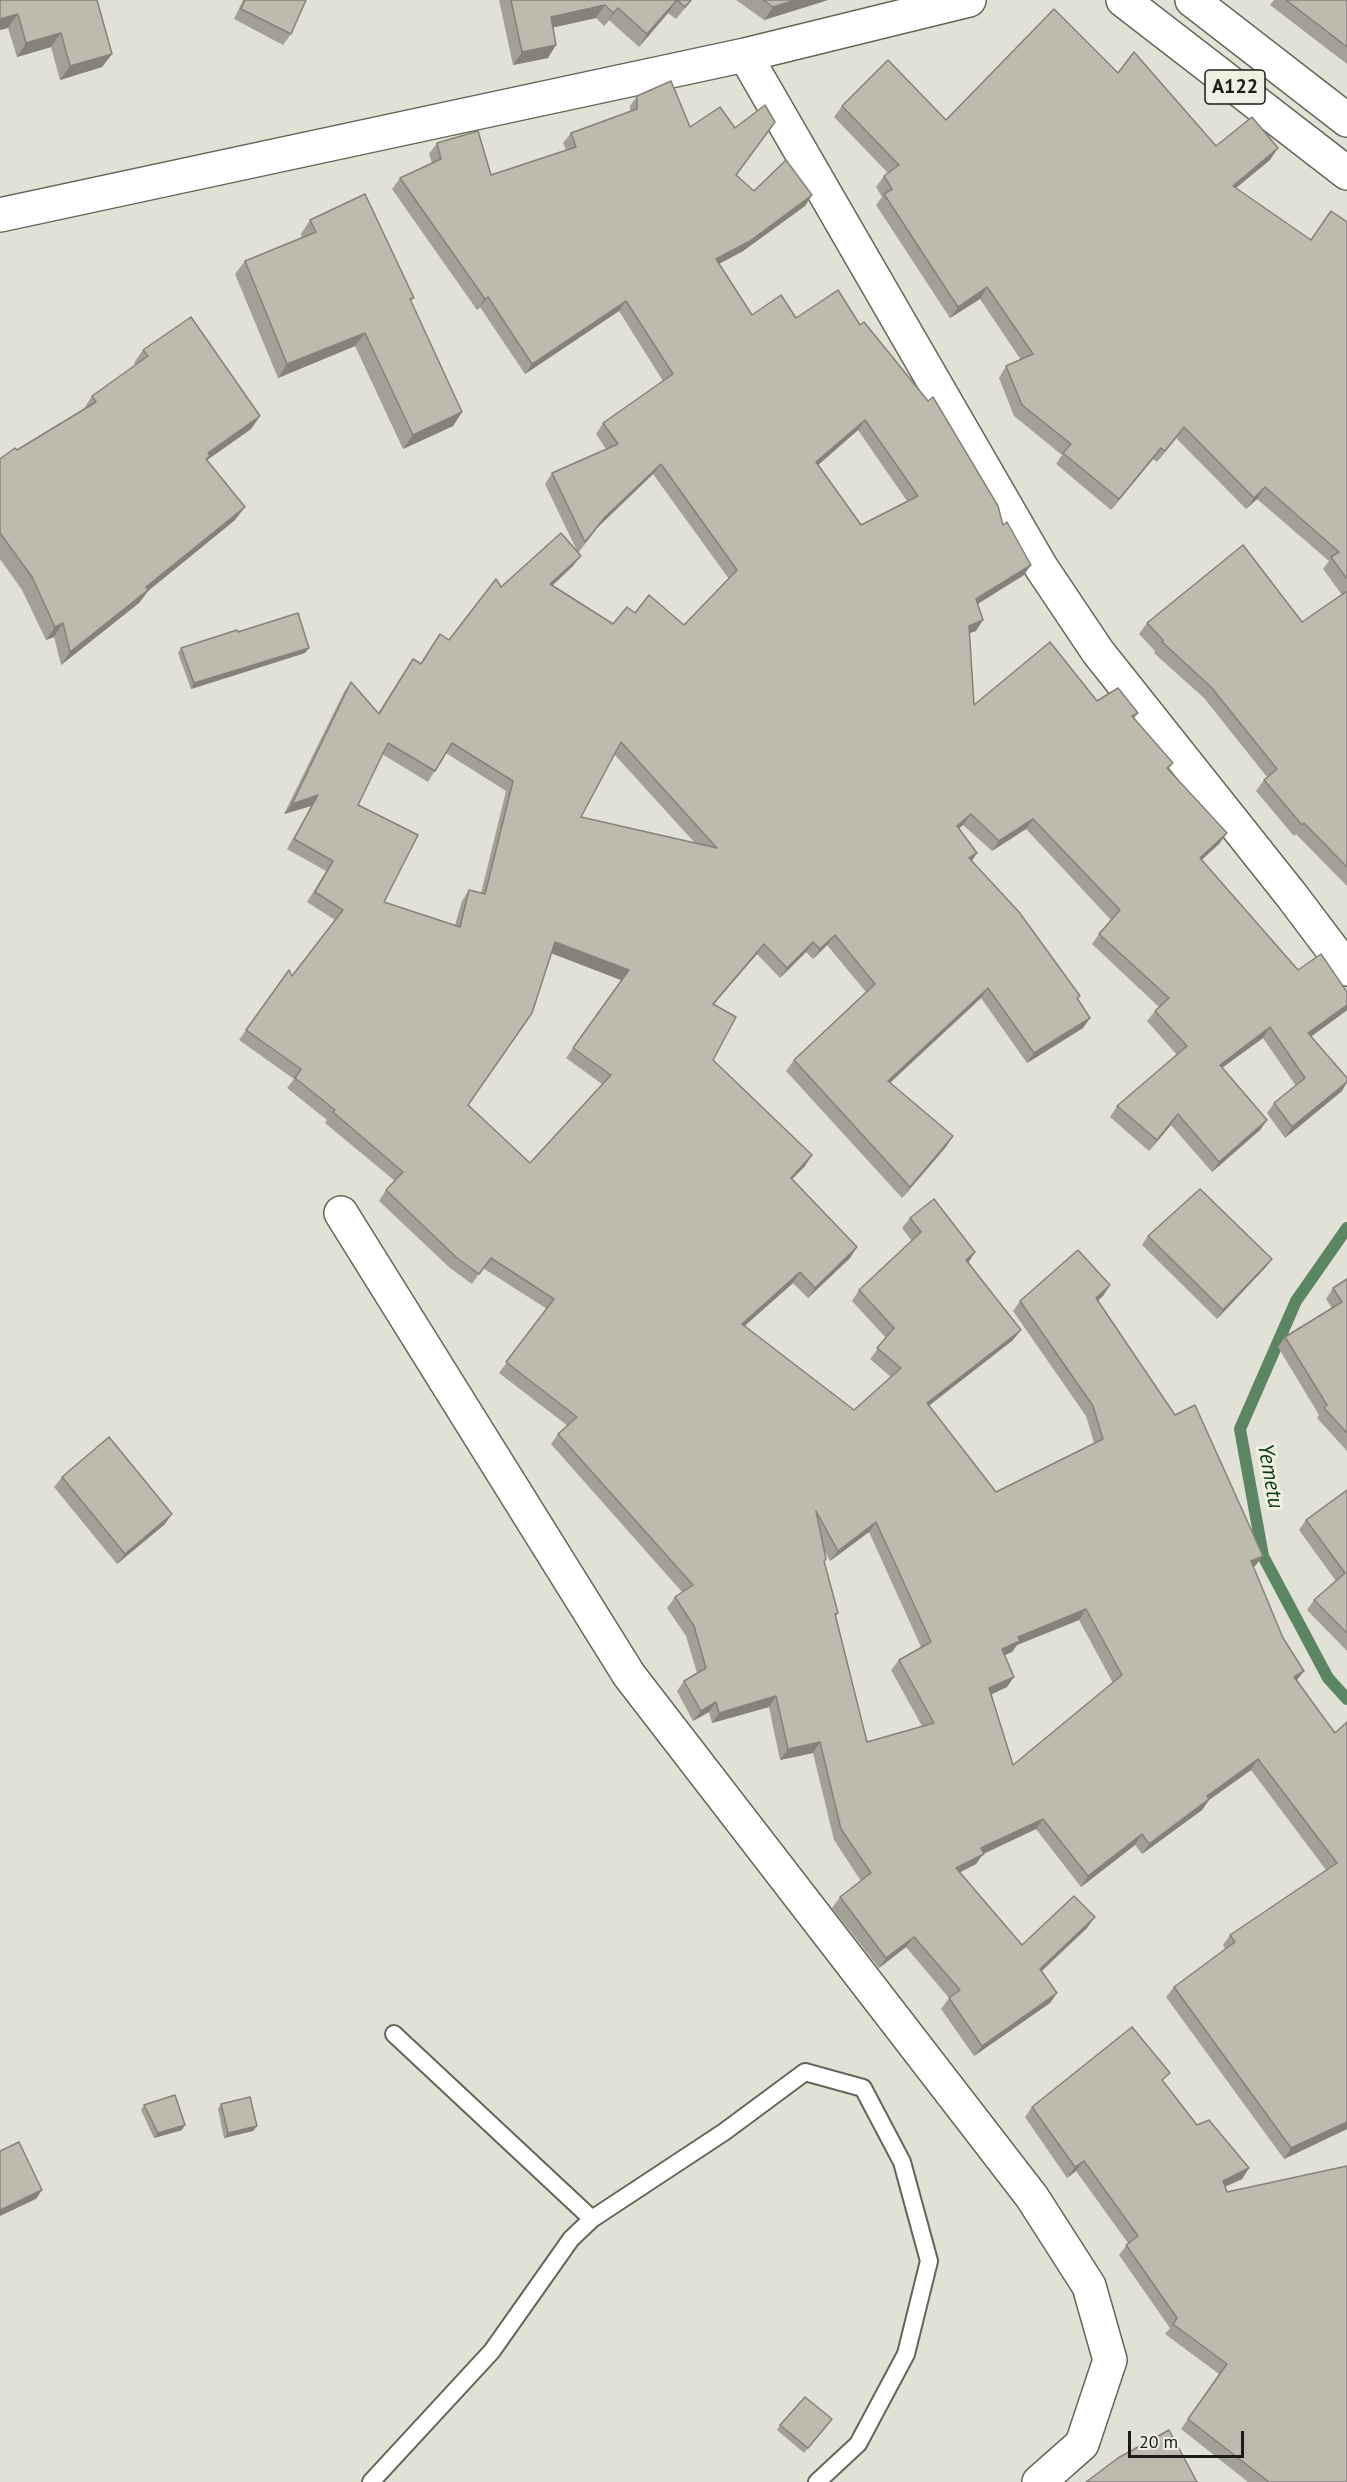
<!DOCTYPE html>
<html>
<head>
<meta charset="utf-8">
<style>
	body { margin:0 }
	#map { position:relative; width:1347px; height:2482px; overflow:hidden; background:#e1e2d5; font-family:"PT Sans",sans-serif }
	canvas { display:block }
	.scale { position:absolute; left:1128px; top:2431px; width:116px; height:27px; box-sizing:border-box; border:3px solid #1b1b17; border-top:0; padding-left:8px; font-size:18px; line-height:21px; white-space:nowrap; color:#1b1b17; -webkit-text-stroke:4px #eef0e2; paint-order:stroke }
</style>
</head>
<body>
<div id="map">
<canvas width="1347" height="2482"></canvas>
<div class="scale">20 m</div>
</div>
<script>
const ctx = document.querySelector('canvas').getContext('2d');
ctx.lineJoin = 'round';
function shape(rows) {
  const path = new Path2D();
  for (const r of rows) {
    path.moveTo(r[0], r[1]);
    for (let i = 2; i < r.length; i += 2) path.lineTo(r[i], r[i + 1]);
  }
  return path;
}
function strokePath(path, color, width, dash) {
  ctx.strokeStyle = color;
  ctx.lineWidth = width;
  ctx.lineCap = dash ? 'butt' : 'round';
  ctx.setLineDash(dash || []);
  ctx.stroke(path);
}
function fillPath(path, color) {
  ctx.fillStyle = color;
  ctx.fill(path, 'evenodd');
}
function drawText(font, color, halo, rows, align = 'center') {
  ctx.font = font + ' "PT Sans",sans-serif';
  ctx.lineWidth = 6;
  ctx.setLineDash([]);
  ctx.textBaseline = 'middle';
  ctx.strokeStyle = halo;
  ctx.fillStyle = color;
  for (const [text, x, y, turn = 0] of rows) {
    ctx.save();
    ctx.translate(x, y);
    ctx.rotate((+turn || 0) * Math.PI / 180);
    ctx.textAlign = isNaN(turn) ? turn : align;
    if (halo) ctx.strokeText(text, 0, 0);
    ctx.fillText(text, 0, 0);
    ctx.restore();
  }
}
const stream = shape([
	[1347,1228,1296,1301,1240,1429,1263,1556,1328,1678,1347,1699]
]);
const lane = shape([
	[394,2034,592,2219],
	[371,2482,492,2351,571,2239,592,2219,724,2132,805,2072,863,2088,902,2162,929,2261,906,2354,858,2444,817,2482]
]);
const street = shape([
	[745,55,1041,567,1098,652,1292,896,1347,969],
	[0,215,745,55,969,0],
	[341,1213,629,1675,1032,2197,1089,2286,1110,2360,1082,2444,1039,2482]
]);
const highway = shape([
	[1123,0,1347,173],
	[1192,0,1347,120]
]);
const wall = shape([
	[0,0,112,54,102,67,60,80,51,47,17,57,8,28,0,30],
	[243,0,306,0,291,34,283,45,234,19],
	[499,0,692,0,676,19,668,13,639,47,609,20,604,26,596,18,553,27,548,58,513,65],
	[736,0,828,0,764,20],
	[1274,0,1347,0,1347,64,1270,5],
	[1118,73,1216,146,1270,160,1236,188,1311,240,1347,222,1347,886,1296,834,1294,836,1256,791,1264,780,1267,777,1204,698,1154,653,1155,651,1139,634,1147,623,1302,622,1342,595,1323,569,1329,561,1257,499,1246,509,1176,438,1157,462,1153,459,1111,510,1056,464,1062,455,1014,416,999,378,1006,366,1021,360,980,299,950,318,876,205,882,197,876,187,884,176,888,173,834,117,842,106,946,120],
	[637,96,690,127,736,176,754,191,812,195,805,206,743,251,719,264,752,315,796,318,860,325,1003,525,1024,575,978,604,976,631,969,633,974,705,1097,701,1138,713,1134,719,1173,763,1168,770,1220,843,1201,860,1298,970,1346,1011,1311,1036,1342,1091,1285,1138,1267,1113,1274,1103,1296,1086,1263,1038,1222,1068,1267,1120,1260,1130,1212,1172,1171,1125,1149,1151,1110,1117,1117,1106,1177,1055,1147,1021,1155,1011,1159,1007,1092,944,1099,934,1111,920,1026,829,992,851,963,825,959,828,972,861,1077,999,1090,1018,1083,1028,1027,1063,981,998,890,1083,946,1147,902,1198,786,1071,794,1060,866,992,827,945,813,959,806,952,780,978,757,954,714,1004,713,1060,805,1166,792,1179,857,1247,850,1258,808,1298,793,1283,745,1326,854,1410,891,1377,870,1359,886,1338,852,1301,859,1290,912,1241,902,1228,910,1218,975,1252,968,1263,1013,1340,929,1406,996,1492,1094,1443,1086,1416,1013,1311,1020,1301,1110,1285,1103,1296,1098,1300,1263,1556,1255,1566,1253,1567,1283,1638,1304,1671,1297,1680,1335,1733,1347,1722,1347,2129,1284,2159,1166,1997,1174,1987,1225,1949,1223,1945,1230,1935,1326,1870,1251,1770,1209,1800,1202,1810,1142,1854,1135,1845,1081,1887,1036,1829,983,1854,976,1864,960,1872,1022,1945,1087,1928,1042,1971,1057,1993,1050,2003,974,2056,941,2009,949,1998,906,1947,879,1968,832,1908,840,1897,861,1881,834,1840,813,1753,780,1760,769,1707,712,1723,709,1712,693,1721,677,1691,684,1681,697,1673,686,1636,667,1608,675,1597,682,1592,551,1444,558,1434,568,1426,499,1373,547,1309,483,1268,472,1284,450,1268,379,1201,386,1190,395,1181,325,1123,327,1120,287,1088,294,1079,239,1040,289,970,292,976,335,920,307,902,326,871,287,849,311,806,284,814,344,692,351,682,378,713,413,659,420,664,440,634,449,640,501,587,578,553,545,484,552,473,606,449,596,434,603,423,663,381,619,311,525,374,480,307,477,310,392,189,400,178,432,163,429,154,437,143,491,175,566,150,563,143,571,133,630,111,630,106],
	[858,430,907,501,861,525,818,465],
	[653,474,729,579,684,625,635,613,613,624,553,585,573,566,578,553,598,527],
	[446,753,506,791,481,893,469,890,462,901,455,925,384,902,358,805,382,754,428,782],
	[614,754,695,843,581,817],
	[551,953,621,980,566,1058,602,1084,530,1163,468,1105],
	[869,1532,921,1647,899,1660,891,1670,922,1726,867,1742,836,1616,838,1613,824,1562,826,1559,824,1550,830,1561],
	[1079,1620,1113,1683,1013,1765,991,1694,1007,1687,1004,1655,1012,1652,1017,1645],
	[310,220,414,298,411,301,462,412,453,426,403,449,355,346,278,378,235,274,245,261,302,238,301,234],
	[143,350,260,416,251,429,207,460,235,520,148,591,139,603,61,665,54,637,46,640,22,590,0,559,0,459,17,450,83,410,92,396,135,365,134,363],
	[238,632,309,648,305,653,191,689,178,653,181,648],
	[1148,1236,1272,1259,1265,1268,1217,1319,1142,1245],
	[1347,1279,1347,1451,1317,1418,1319,1415,1278,1347,1285,1337,1332,1308,1326,1299,1333,1288],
	[62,1477,165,1524,117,1564,54,1487],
	[1347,1490,1347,1651,1307,1610,1314,1600,1336,1581,1299,1530,1306,1520],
	[1164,2082,1197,2125,1249,2168,1242,2179,1225,2187,1347,2482,1248,2482,1181,2429,1219,2374,1165,2334,1170,2328,1119,2255,1128,2243,1076,2171,1067,2178,1025,2117,1032,2107],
	[221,2104,257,2126,253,2131,224,2138,218,2109],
	[144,2105,182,2130,154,2138,141,2110],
	[780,2425,828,2425,804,2453,777,2430]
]);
const shadedWall = shape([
	[677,0,668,13,639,47,647,34],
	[796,0,828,0,764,20,773,7],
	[605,5,596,18,542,30,551,17],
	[618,8,609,20,604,26,613,13],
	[18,14,8,28,0,30,0,19],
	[61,33,51,47,17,57,26,43],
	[556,45,548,58,513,65,522,52],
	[112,54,102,67,60,80,70,66],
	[1278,148,1270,160,1225,197,1233,186],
	[812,195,805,206,743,251,709,269,716,259],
	[987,287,980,299,950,318,958,307],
	[488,297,480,307,477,310,485,299],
	[626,301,619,311,525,374,532,364],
	[365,333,355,346,278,378,287,364],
	[462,412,453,426,403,449,413,435],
	[260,416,251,429,207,460,201,469,208,453],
	[865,420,858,430,809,473,816,462],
	[1184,427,1176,438,1157,462,1165,451],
	[1161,448,1153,459,1111,510,1119,499],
	[661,464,653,474,598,527,578,553,605,517],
	[1265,487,1257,499,1246,509,1254,498],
	[245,507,235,520,148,591,139,603,61,665,70,652,146,587],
	[581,556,573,566,543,594,550,584],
	[1031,565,1024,575,969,609,976,599],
	[983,620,976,631,961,636,969,626],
	[63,623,54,637,46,640,55,627],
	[309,648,305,653,191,689,194,683],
	[318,795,311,806,284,814,292,804],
	[971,814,963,825,950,836,957,826],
	[1033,819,1026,829,992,851,999,841],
	[1227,833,1220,843,1192,869,1200,858],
	[977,853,970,864,969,858],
	[835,935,827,945,813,959,820,949],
	[555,942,629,970,621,980,548,952],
	[813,942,806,952,780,978,787,968],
	[764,944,757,954,705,1014,713,1004],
	[988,988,981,998,881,1091,888,1081],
	[1347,1005,1347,1010,1346,1011,1301,1044,1308,1033],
	[1090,1018,1083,1028,1027,1063,1034,1053],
	[1270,1027,1263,1038,1212,1075,1220,1065],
	[1347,1082,1342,1091,1285,1138,1292,1127],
	[1178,1114,1171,1125,1149,1151,1157,1140],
	[1267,1120,1260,1130,1212,1172,1219,1162],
	[953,1136,946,1147,902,1198,910,1187],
	[812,1155,805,1166,783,1188,791,1178],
	[857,1247,850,1258,808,1298,815,1288],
	[975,1252,968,1263,966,1260],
	[1272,1259,1265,1268,1217,1319,1223,1310],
	[800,1272,793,1283,735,1334,742,1324],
	[1110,1285,1103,1296,1089,1308,1096,1298],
	[1021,1330,1013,1340,919,1413,927,1403],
	[172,1514,165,1524,117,1564,125,1554],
	[876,1522,869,1532,830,1561,838,1551],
	[1263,1556,1255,1566,1243,1571,1251,1561],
	[1086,1609,1079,1620,1017,1645,1012,1652,994,1660,1002,1649,1018,1637],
	[1304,1671,1296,1681,1294,1677],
	[1014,1677,1007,1687,982,1699,989,1688],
	[776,1696,769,1707,712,1723,719,1713],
	[716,1702,709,1712,693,1721,701,1711],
	[820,1742,813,1753,780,1760,788,1749],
	[1258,1759,1251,1770,1209,1800,1202,1810,1142,1854,1149,1844,1207,1796],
	[1043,1819,1036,1829,983,1854,976,1864,949,1878,956,1868,981,1848],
	[1142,1834,1135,1845,1081,1887,1088,1876],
	[1095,1917,1087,1928,1033,1979,1040,1969],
	[914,1937,906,1947,879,1968,886,1958],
	[1057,1993,1050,2003,974,2056,982,2046],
	[1347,2122,1347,2129,1284,2159,1291,2148],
	[185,2125,182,2130,154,2138,158,2133],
	[257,2126,253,2131,224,2138,228,2133],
	[1084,2161,1076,2171,1067,2178,1075,2167],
	[1249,2168,1242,2179,1215,2191,1223,2181],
	[42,2190,36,2199,0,2216,0,2210]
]);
const building = shape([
	[0,0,97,0,112,54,70,66,61,33,26,43,18,14,0,19,0,0],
	[245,0,306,0,291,34,241,9,245,0],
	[511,0,677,0,647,34,618,8,613,13,605,5,551,17,556,45,522,52,511,0],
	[677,0,691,0,685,7,677,0],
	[763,0,796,0,773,7,763,0],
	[1286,0,1347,0,1347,47,1286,0],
	[1054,9,1118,73,1134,52,1216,146,1252,117,1278,148,1233,186,1311,240,1331,211,1347,222,1347,579,1331,557,1339,552,1265,487,1254,498,1184,427,1165,451,1161,448,1119,499,1063,453,1071,444,1022,405,1006,366,1033,354,987,287,958,307,884,194,892,189,884,176,899,165,842,106,888,60,946,120,1054,9],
	[671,81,690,127,720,107,735,128,765,105,775,122,736,175,754,191,786,160,812,195,750,241,716,259,752,315,781,295,796,318,838,290,860,325,864,322,928,401,933,397,998,506,1003,525,1007,522,1031,565,976,599,983,620,969,626,974,705,1050,642,1097,701,1118,688,1138,713,1132,716,1173,763,1167,768,1227,833,1200,858,1298,970,1321,954,1347,992,1347,1005,1308,1033,1347,1078,1347,1082,1292,1127,1274,1103,1305,1078,1270,1027,1220,1065,1267,1120,1219,1162,1178,1114,1157,1140,1117,1106,1187,1046,1155,1011,1169,998,1099,934,1120,910,1033,819,999,841,971,814,957,826,977,853,969,858,1019,912,1080,996,1077,998,1090,1018,1034,1053,988,988,888,1081,953,1136,910,1187,794,1060,875,984,835,935,820,949,813,942,787,968,764,944,713,1004,736,1017,713,1060,812,1155,791,1178,857,1247,815,1288,800,1272,742,1324,854,1410,901,1368,877,1348,894,1328,859,1290,921,1232,910,1218,934,1199,975,1252,966,1260,1021,1330,927,1403,996,1492,1103,1439,1093,1406,1020,1301,1078,1250,1110,1285,1096,1298,1175,1415,1195,1405,1263,1556,1251,1561,1283,1638,1304,1671,1294,1677,1335,1733,1347,1722,1347,2122,1291,2148,1174,1987,1235,1942,1230,1935,1337,1863,1258,1759,1207,1796,1209,1799,1149,1844,1142,1834,1088,1876,1043,1819,981,1848,984,1854,956,1868,1022,1945,1074,1896,1095,1917,1040,1969,1057,1993,982,2046,949,1998,960,1990,914,1937,886,1958,840,1897,871,1873,841,1829,820,1742,788,1749,776,1696,719,1713,716,1702,701,1711,684,1681,706,1668,694,1626,675,1597,693,1585,558,1434,577,1417,506,1362,554,1299,491,1258,479,1274,457,1258,386,1190,403,1172,333,1112,335,1110,295,1078,301,1069,246,1030,289,970,292,976,343,910,315,892,333,861,294,839,318,795,292,804,351,682,379,714,413,659,421,664,440,634,449,640,496,579,501,587,561,533,581,556,550,584,613,624,627,607,635,613,649,595,684,625,737,570,661,464,605,517,585,542,552,473,618,444,603,423,673,374,626,301,532,364,488,297,485,299,400,178,441,159,437,143,478,131,491,175,576,147,571,133,637,109,637,96,671,81],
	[865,420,918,496,861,525,816,462,865,420],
	[621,742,717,848,581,817,621,742],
	[388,743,435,771,452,743,513,781,485,894,469,890,460,927,384,902,418,835,358,805,388,743],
	[555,942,629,970,573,1048,611,1075,530,1163,468,1105,532,1013,555,942],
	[816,1511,838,1551,876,1522,931,1642,899,1660,934,1723,867,1742,835,1614,838,1613,824,1561,826,1559,816,1511],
	[1086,1609,1122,1675,1013,1765,989,1688,1014,1677,1002,1649,1020,1641,1018,1637,1086,1609],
	[365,194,414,298,410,299,462,412,413,435,365,333,287,364,245,261,316,232,310,220,365,194],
	[191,317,260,416,208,453,210,456,206,459,245,507,146,587,148,590,70,652,63,623,55,627,32,577,0,533,0,459,15,448,17,450,96,402,92,396,148,356,143,350,191,317],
	[1243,545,1302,622,1347,591,1347,867,1304,823,1302,825,1264,780,1277,769,1211,687,1162,642,1163,640,1147,623,1243,545],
	[298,613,309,648,194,683,181,648,237,630,238,632,298,613],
	[1200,1189,1272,1259,1223,1310,1148,1236,1200,1189],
	[1347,1279,1347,1433,1324,1408,1327,1405,1285,1337,1342,1302,1333,1288,1347,1279],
	[109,1437,172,1514,125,1554,62,1477,109,1437],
	[1347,1490,1347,1633,1314,1600,1345,1573,1306,1520,1347,1490],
	[1132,2027,1170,2073,1162,2080,1197,2125,1209,2120,1249,2168,1223,2181,1227,2192,1347,2166,1347,2482,1269,2482,1188,2419,1227,2364,1173,2324,1177,2318,1126,2245,1138,2236,1084,2161,1075,2167,1032,2107,1132,2027],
	[175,2095,185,2125,158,2133,144,2105,175,2095],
	[250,2097,257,2126,228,2133,221,2104,250,2097],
	[19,2142,42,2190,0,2210,0,2151,19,2142],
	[805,2397,832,2419,808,2448,780,2425,805,2397],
	[1169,2430,1197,2482,1086,2482,1118,2458,1169,2430]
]);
const shields = [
	[1235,87,60]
];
const shieldNames = [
	["A122",1235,87]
];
const waterNames = [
	["Yemetu",1270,1476,80]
];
strokePath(stream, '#5b8563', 12);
strokePath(lane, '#64665a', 20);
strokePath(street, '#64665a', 36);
strokePath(highway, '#64665a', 36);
strokePath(lane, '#fff', 16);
strokePath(street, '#fff', 33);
strokePath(highway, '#fff', 33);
fillPath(wall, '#a3a095');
fillPath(shadedWall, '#858279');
fillPath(building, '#bebaad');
strokePath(building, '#858279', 1.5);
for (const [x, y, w] of shields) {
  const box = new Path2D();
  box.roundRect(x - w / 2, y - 17, w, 34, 4.5);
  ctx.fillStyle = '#eef0e2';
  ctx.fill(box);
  strokePath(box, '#1b1b17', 1.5);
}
drawText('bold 20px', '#1b1b17', null, shieldNames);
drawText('italic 22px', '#073618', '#eef0e2', waterNames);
</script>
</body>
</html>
